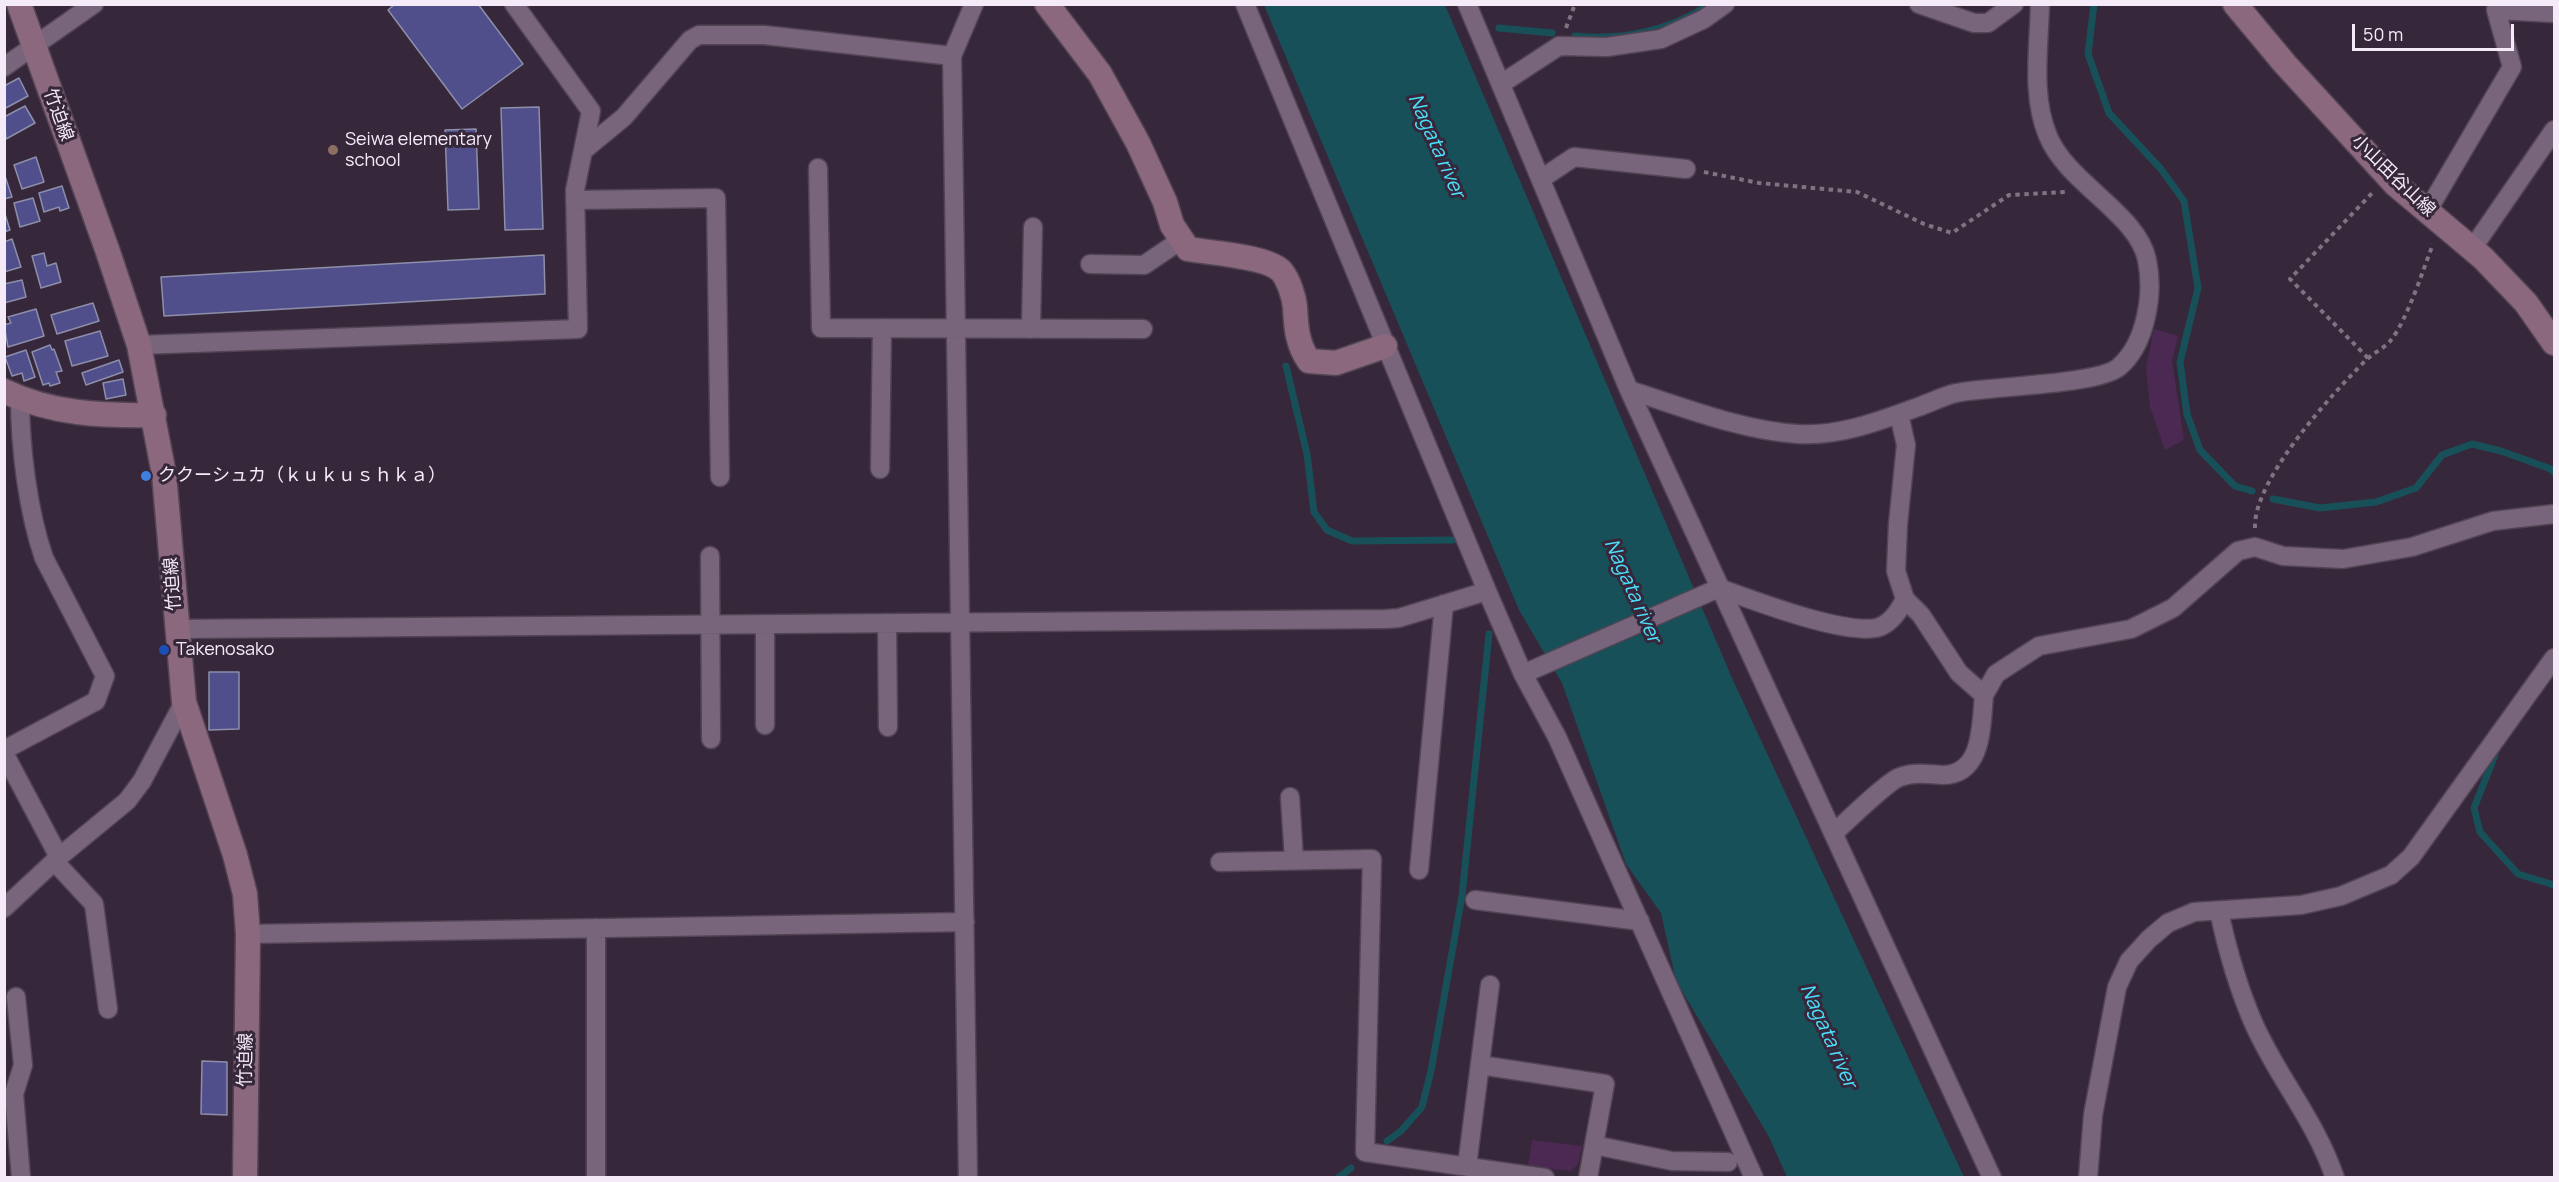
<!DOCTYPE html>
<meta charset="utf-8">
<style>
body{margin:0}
#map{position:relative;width:2559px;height:1182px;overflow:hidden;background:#37273a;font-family:Manrope,sans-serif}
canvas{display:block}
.frame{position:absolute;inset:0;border:6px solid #f5eaf7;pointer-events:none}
.scale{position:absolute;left:2352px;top:24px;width:162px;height:27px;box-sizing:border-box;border:3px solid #f5eaf7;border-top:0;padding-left:8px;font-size:18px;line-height:21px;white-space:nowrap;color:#f5eaf7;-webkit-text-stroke:4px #37273a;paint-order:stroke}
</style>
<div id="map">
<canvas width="2559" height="1182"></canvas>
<div class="frame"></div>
<div class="scale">50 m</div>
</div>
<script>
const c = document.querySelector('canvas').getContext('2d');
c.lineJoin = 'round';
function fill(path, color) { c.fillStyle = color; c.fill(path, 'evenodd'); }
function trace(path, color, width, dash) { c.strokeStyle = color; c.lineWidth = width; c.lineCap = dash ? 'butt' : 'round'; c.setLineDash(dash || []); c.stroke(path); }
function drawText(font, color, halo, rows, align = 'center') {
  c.font = font + ' Manrope,"Noto Sans JP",sans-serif'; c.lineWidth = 6; c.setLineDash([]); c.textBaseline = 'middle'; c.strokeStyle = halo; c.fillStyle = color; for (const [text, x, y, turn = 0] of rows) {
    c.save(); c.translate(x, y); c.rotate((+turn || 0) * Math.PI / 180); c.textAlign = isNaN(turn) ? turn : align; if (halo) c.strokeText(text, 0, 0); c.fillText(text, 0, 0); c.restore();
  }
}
fill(new Path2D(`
 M2154 329 2178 336 2172 360 2184 440 2165 450 2150 407 2146 368Z
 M1532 1140 1582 1146 1578 1164 1571 1171 1528 1166Z`), '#4b2952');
fill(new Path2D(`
 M1264 5H1445L1732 678 1964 1177H1787L1768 1135 1676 981 1661 913 1626 864 1562 683 1519 610Z`), '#18505a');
trace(new Path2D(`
 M2094 4 2088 54 2109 113 2161 169 2184 201 2198 288 2180 362 2187 414 2200 450 2235 486 2252 491
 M1499 28 1552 33
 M1575 36C1621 41 1671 31 1710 4
 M1286 366 1307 454 1314 512 1327 530 1352 541 1453 540
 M2273 499 2320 508 2376 502 2416 488 2442 455 2472 444 2501 451 2551 469 2554 472
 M2495 755 2474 808 2480 832 2518 874 2554 885
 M1387 1141 1401 1131 1422 1107 1431 1071 1462 896 1489 634
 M1338 1178 1351 1168`), '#18505a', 7);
const building = new Path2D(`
 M395 4H478L523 64 462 109 388 10Z
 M19 78 28 96 4 109V86Z
 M25 106 35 123 6 139 4 117Z
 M539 107 543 229 505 230 501 108Z
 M476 129 479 209 448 210 445 130Z
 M36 157 44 182 22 189 14 165Z
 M4 173 12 197 4 199Z
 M62 186 69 208 60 211 59 207 44 212 39 193Z
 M33 198 40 221 20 227 14 203Z
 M4 211 10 230 4 232Z
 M12 239 21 267 4 272V242Z
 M44 253 47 266 56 263 61 282 41 288 32 256Z
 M544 255 545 294 164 316 161 277Z
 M22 280 26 297 4 303V284Z
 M93 303 99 321 57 334 51 315Z
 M36 309 44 336 8 347 4 325 11 323 8 317Z
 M100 331 108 356 72 366 65 341Z
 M50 345 52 350 54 349 62 371 56 372 60 383 50 386 49 383 43 385 32 352Z
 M26 350 35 377 24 381 22 373 12 376 5 357Z
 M119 360 123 372 86 385 82 373Z
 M123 379 126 395 106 399 103 383Z
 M209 672H239V729L209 730Z
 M202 1061 227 1062V1115L201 1114Z`);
fill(building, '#504f8c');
trace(building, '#8d8faa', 1.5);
const street = new Path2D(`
 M1245 4 1487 591 1523 674 1557 737 1754 1178
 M1467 4 1629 390 1992 1178
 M1919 4 1974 23H1988L2014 4
 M2496 10 2554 13
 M4 67 94 4
 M1501 84 1559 46 1607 47 1661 39 1704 19 1725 4
 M584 150 624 117 690 40 699 35H764L952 56
 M818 168 821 328 1143 329
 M1541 179 1574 157 1686 169
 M575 200 716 198 720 477
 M2428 210 2512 67 2496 10 2506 4
 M2472 249 2554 130
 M1090 264 1144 265 1181 240
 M1031 329 1033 227
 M139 345 578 329 575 190 591 111 514 4
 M1629 390C1683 407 1740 430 1797 434 1838 437 1880 421 1918 407 1930 403 1943 396 1956 393 1990 386 2098 385 2119 367 2146 344 2154 294 2147 260 2138 214 2067 183 2048 136 2031 96 2039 48 2040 4
 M880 469 882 328
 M710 556 711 739
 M887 623 888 727
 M177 629 1386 619 1399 618 1487 591
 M1523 674 1719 588C1755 601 1841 634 1876 628 1890 625 1899 611 1905 599
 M1984 695 1996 674 2039 646 2131 629 2173 608 2238 551 2255 547 2283 556 2343 559 2412 547 2493 521 2554 514
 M765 725V624
 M4 750 96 701 105 676 44 558C28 512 20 447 20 398
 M4 753 59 857
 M1290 797 1294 860
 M1834 833C1846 822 1888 781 1900 777 1914 772 1928 774 1942 775 1983 775 1981 726 1984 695L1959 673 1921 615 1905 599 1896 571 1898 524 1906 445 1899 414
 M54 861 94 904 108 1009
 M1220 862 1372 859 1365 1152 1545 1178
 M1419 870 1444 604
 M1475 900 1640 921
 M4 908 59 857 127 801 142 781 184 702
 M2219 911C2227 949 2238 987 2253 1022 2277 1077 2315 1119 2335 1178
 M596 928V1178
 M248 934 965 922
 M16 997 23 1065 14 1094 21 1178
 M1480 1065 1605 1084 1588 1178
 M1594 1145 1672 1161 1728 1162
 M1467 1166 1490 985
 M968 1178 952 56 974 4
 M2088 1178 2093 1115 2117 987 2129 961 2149 939 2168 923 2194 912 2301 905 2341 896 2391 875 2411 857 2554 658`);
const secondary = new Path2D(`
 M19 4 108 252 139 345 164 474 184 702 235 855 245 894 248 934 245 1178
 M1047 4 1100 74 1138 143 1165 202 1172 225 1188 249C1209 253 1269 256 1282 272 1289 281 1294 297 1295 307 1296 327 1297 344 1309 361L1336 363 1385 346
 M2235 4 2285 64 2395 184 2483 258 2526 303 2554 343
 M4 391C52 414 102 416 154 415`);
trace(street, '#524454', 21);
trace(secondary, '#524454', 27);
trace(new Path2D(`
 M1566 28 1575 4
 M1704 172 1759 183 1857 192 1924 224 1952 233 2009 195 2067 192
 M2368 358 2290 279 2373 192
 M2255 528C2253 480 2332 394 2366 360 2373 353 2385 348 2391 340 2407 320 2423 270 2433 244`), '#807283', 4, [4.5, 4.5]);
trace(street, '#78657c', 18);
trace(secondary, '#8b687d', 24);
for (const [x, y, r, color] of [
 [333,150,6,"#8d6e63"],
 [146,476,6,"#3f7fe0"],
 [164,650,6,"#1a4fb4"]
]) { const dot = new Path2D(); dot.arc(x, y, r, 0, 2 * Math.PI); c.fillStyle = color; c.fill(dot); trace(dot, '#37273a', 2); }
drawText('18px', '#f5eaf7', '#37273a', [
 ["竹迫線",58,115,70],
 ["小山田谷山線",2393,176,44],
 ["竹迫線",173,584,-94],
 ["竹迫線",246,1060,-89]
]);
drawText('18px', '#f5eaf7', '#37273a', [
 ["Seiwa elementary",345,140],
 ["school",345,161],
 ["ククーシュカ（ｋｕｋｕｓｈｋａ）",158,476],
 ["Takenosako",176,650]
], 'left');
drawText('italic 20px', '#4ae0fc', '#37273a', [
 ["Nagata river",1436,146,66],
 ["Nagata river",1632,591,66],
 ["Nagata river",1828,1036,66]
]);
</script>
